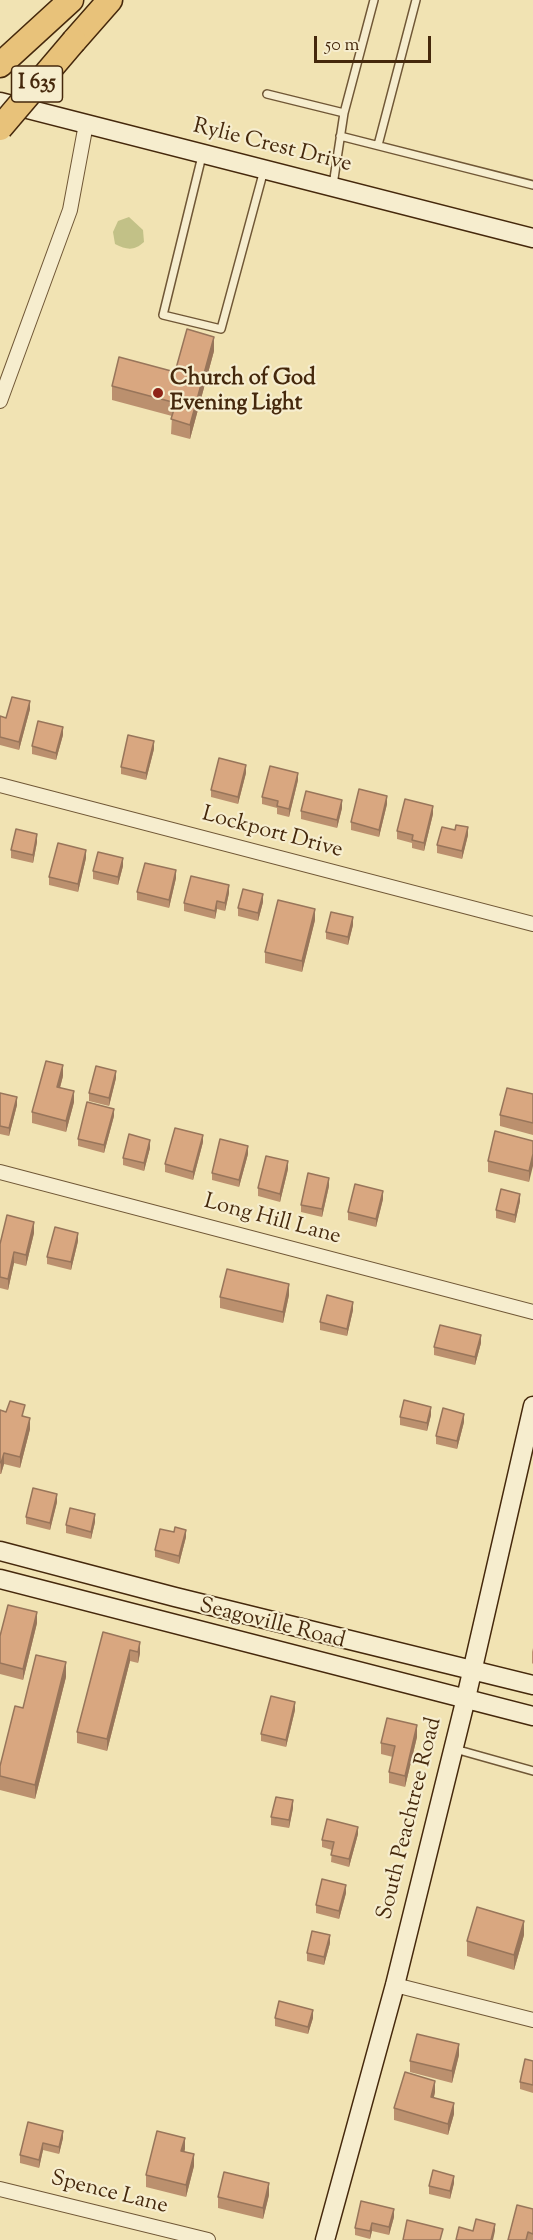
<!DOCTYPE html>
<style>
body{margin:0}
#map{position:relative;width:533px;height:2240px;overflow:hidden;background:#f1e3b3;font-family:"Sorts Mill Goudy",serif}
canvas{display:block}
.scale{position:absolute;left:314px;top:36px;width:117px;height:27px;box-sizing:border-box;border:3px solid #45280c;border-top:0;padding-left:8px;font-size:18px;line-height:21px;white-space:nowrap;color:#45280c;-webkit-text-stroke:4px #f6edce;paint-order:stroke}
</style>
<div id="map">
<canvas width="533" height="2240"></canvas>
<div class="scale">50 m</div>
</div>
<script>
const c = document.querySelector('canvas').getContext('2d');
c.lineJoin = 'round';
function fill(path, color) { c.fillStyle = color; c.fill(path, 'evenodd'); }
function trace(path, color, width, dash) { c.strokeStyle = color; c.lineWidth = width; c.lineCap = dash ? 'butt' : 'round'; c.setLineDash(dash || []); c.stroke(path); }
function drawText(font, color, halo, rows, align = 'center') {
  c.font = font + ' "Sorts Mill Goudy",serif'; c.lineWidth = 4.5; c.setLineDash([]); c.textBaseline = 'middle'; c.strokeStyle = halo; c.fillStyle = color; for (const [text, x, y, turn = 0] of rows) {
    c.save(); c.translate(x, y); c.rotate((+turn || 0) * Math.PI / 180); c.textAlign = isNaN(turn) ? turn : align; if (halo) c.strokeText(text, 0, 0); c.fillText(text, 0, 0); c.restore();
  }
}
fill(new Path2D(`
 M129 217 143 230 144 242C134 251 127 250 115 244L113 232 118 221Z`), '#c2c187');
const lane = new Path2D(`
 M267 94 344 113
 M340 136 533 185
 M378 145 416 0
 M202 156 163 315 221 329 264 170
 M333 185 344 113 374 0
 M455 1749 533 1771`);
const street = new Path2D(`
 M0 401 70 210 86 124
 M0 785 533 924
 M0 1172 533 1312
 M395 1985 533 2020
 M0 2189 208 2240`);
const secondary = new Path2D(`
 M0 102 533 238
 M0 1551 175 1597 533 1685
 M0 1579 533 1716
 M325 2240 395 1985 466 1698 533 1406`);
const highway = new Path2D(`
 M74 41 110 0
 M0 65 71 0`);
trace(lane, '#705736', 10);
trace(street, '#705736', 16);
trace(secondary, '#45280c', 21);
trace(highway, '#45280c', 27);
trace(lane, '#f6edce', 7);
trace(street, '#f6edce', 14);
trace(secondary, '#f6edce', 18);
trace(highway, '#e8c27a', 24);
const highwayBridge = new Path2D(`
 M0 128 74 41`);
trace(highwayBridge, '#45280c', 27, []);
trace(highwayBridge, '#e8c27a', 24);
fill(new Path2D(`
 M214 351 190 439 171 434 172 416 112 400V386L175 372Z
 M30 709 19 750 0 745V716L6 718Z
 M63 735 56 760 32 754V746Z
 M154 749 146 780 121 774V767Z
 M246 773 238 804 211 797V790Z
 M298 780 289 817 277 814V808L262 804V797Z
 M387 804 379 837 351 830V822Z
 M342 808 337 828 301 819V811Z
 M433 814 424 851 412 848V843L397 839V831Z
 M468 835 462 859 437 853V845Z
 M37 842 33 863 11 858V850Z
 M86 858 78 892 49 885V877Z
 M123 866 118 885 93 879V871Z
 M176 878 169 908 137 900V892Z
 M229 893 225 911 217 909 215 919 184 911V903Z
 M263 902 258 921 238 916V908Z
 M315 920 302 972 265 963V952Z
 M353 925 348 945 326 939V932Z
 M63 1076 60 1088 74 1102 66 1132 32 1123V1112Z
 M116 1078 109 1106 89 1101V1093Z
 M0 1093 17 1105 9 1136 0 1134Z
 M533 1094V1135L500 1126V1115Z
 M114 1116 104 1153 78 1146V1139Z
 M533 1141 529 1182 488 1172V1161Z
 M203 1142 193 1180 165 1172V1164Z
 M150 1148 144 1171 123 1165V1158Z
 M248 1154 239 1187 212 1180V1173Z
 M288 1169 280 1202 258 1196V1188Z
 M329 1186 322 1217 301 1212V1205Z
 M383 1199 376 1227 348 1220V1212Z
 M520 1201 515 1223 496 1218V1210Z
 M34 1233 26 1266 14 1263 8 1290 0 1288V1244Z
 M78 1241 71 1270 47 1264V1257Z
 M289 1295 283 1323 220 1308V1297Z
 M353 1310 347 1336 320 1330V1322Z
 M481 1343 475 1365 434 1355V1347Z
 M0 1410 25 1416 30 1429 20 1468 4 1464 1 1474H0Z
 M431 1415 427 1431 400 1425V1417Z
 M464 1422 457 1449 436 1444V1436Z
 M57 1502 50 1530 26 1524V1517Z
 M95 1522 91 1539 66 1533V1525Z
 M186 1537 179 1564 155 1557V1550Z
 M37 1623 23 1680 0 1674V1636Z
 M103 1632 140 1653 138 1663 130 1661 107 1751 77 1743V1732Z
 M533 1648V1664L532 1663V1652Z
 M66 1677 35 1799 0 1790V1766L23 1708Z
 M295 1710 286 1747 261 1741V1734Z
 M417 1737 405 1787 389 1783V1772L393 1757 381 1754V1743Z
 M293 1808 289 1828 271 1825V1817Z
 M358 1834 349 1867 331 1862 332 1850 322 1847V1840Z
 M346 1893 339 1919 316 1913V1905Z
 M524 1935 514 1970 467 1956V1941Z
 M330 1943 324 1965 307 1961V1953Z
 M275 2018H313L308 2034 275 2026Z
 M459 2055 452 2083 410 2072V2061Z
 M533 2061V2093L520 2089V2082Z
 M435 2092 434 2097 454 2114 448 2135 394 2120V2108Z
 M28 2122 63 2138 59 2154 43 2150 39 2168 20 2163V2155Z
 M185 2149 184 2152 194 2166 186 2197 146 2187V2175Z
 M454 2183 450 2199 429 2194V2186Z
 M269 2195 263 2219 218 2208V2197Z
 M533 2209V2240H508Z
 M394 2217 389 2235 372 2231 370 2239 355 2235V2228Z`), '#bb906e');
fill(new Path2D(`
 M214 337V351L190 439V425Z
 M30 701V709L19 750V742Z
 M63 727V735L56 760V753Z
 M154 741V749L146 780V773Z
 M246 765V773L238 804V797Z
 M298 773V780L289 817V809Z
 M387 796V804L379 837V830Z
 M342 800V808L337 828V820Z
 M433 806V814L424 851V843Z
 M468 827V835L462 859V851Z
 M37 834V842L33 863V855Z
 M86 850V858L78 892V884Z
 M123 858V866L118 885V877Z
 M176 870V878L169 908V900Z
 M229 885V893L225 911V903Z
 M263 894V902L258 921V913Z
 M217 901V909L215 919V911Z
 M315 909V920L302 972V961Z
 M353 917V925L348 945V937Z
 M63 1065V1076L57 1098V1087Z
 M116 1071V1078L109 1106V1098Z
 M74 1091V1102L66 1132V1121Z
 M17 1097V1105L9 1136V1128Z
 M114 1109V1116L104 1153V1145Z
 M203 1135V1142L193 1180V1172Z
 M150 1140V1148L144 1171V1163Z
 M248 1146V1154L239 1187V1180Z
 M533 1154V1166L529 1182V1171Z
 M288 1161V1169L280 1202V1194Z
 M329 1178V1186L322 1217V1209Z
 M383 1191V1199L376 1227V1219Z
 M520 1194V1201L515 1223V1215Z
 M34 1222V1233L26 1266V1255Z
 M78 1233V1241L71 1270V1262Z
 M14 1252V1263L8 1290V1279Z
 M289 1284V1295L283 1323V1312Z
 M353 1302V1310L347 1336V1329Z
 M481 1335V1343L475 1365V1357Z
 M431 1407V1415L427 1431V1423Z
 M464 1414V1422L457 1449V1441Z
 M30 1418V1429L20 1468V1457Z
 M4 1453V1464L1 1474V1463Z
 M57 1494V1502L50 1530V1523Z
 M95 1514V1522L91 1539V1532Z
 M186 1530V1537L179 1564V1556Z
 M37 1612V1623L23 1680V1669Z
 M140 1642V1653L138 1663V1652Z
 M130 1650V1661L107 1751V1739Z
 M66 1662V1677L35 1799V1785Z
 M295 1702V1710L286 1747V1740Z
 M417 1725V1737L405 1787V1776Z
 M293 1800V1808L289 1828V1820Z
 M358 1827V1834L349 1867V1859Z
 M346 1885V1893L339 1919V1911Z
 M524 1921V1935L514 1970V1955Z
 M330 1935V1943L324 1965V1957Z
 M313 2010V2018L308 2034V2027Z
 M459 2044V2055L452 2083V2071Z
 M435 2081V2092L431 2108V2097Z
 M454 2103V2114L448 2135V2124Z
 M63 2131V2138L59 2154V2147Z
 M185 2138V2149L181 2163V2151Z
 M43 2143V2150L39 2168V2160Z
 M194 2154V2166L186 2197V2185Z
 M454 2176V2183L450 2199V2191Z
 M269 2183V2195L263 2219V2208Z
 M394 2209V2217L389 2235V2227Z
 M372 2223V2231L370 2239V2231Z
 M495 2224V2231L493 2240H491Z`), '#98755a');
const building = new Path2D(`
 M187 329 214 337 190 425 171 419 176 403 112 386 119 357 175 372Z
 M12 697 30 701 19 742 0 737V716L6 718Z
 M38 721 63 727 56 753 32 746Z
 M128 735 154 741 146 773 121 767Z
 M219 758 246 765 238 797 211 790Z
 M270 766 298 773 289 809 277 806 278 801 262 797Z
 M359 789 387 796 379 830 351 822Z
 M306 791 342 800 337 820 301 811Z
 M405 799 433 806 424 843 412 840 413 835 397 831Z
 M456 825 468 827 462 851 437 845 442 827 455 830Z
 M16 829 37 834 33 855 11 850Z
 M58 843 86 850 78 884 49 877Z
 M98 852 123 858 118 877 93 871Z
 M145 863 176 870 169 900 137 892Z
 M191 876 229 885 225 903 217 901 215 911 184 903Z
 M243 889 263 894 258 913 238 908Z
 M278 900 315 909 302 961 265 952Z
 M331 912 353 917 348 937 326 932Z
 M46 1061 63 1065 57 1087 74 1091 66 1121 32 1112Z
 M96 1066 116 1071 109 1098 89 1093Z
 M507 1088 533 1094V1123L500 1115Z
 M0 1093 17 1097 9 1128 0 1126Z
 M87 1102 114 1109 104 1145 78 1139Z
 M175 1128 203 1135 193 1172 165 1164Z
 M495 1131 533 1141V1154L529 1171 488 1161Z
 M129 1134 150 1140 144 1163 123 1158Z
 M220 1139 248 1146 239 1180 212 1173Z
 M266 1156 288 1161 280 1194 258 1188Z
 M308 1173 329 1178 322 1209 301 1205Z
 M355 1184 383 1191 376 1219 348 1212Z
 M501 1189 520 1194 515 1215 496 1210Z
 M7 1215 34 1222 26 1255 14 1252 8 1279 0 1277V1244Z
 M55 1227 78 1233 71 1262 47 1257Z
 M227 1269 289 1284 283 1312 220 1297Z
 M327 1295 353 1302 347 1329 320 1322Z
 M440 1325 481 1335 475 1357 434 1347Z
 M404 1400 431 1407 427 1423 400 1417Z
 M10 1401 25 1405 22 1416 30 1418 20 1457 4 1453 1 1463 0 1462V1410L6 1412Z
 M443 1408 464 1414 457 1441 436 1436Z
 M33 1488 57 1494 50 1523 26 1517Z
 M70 1508 95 1514 91 1532 66 1525Z
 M175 1527 186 1530 179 1556 155 1550 160 1529 174 1532Z
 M8 1605 37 1612 23 1669 0 1663V1636Z
 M103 1632 140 1642 138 1652 130 1650 107 1739 77 1732Z
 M36 1655 66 1662 35 1785 0 1776V1766L15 1706 23 1708Z
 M271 1696 295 1702 286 1740 261 1734Z
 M387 1718 417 1725 405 1776 389 1772 395 1746 381 1743Z
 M276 1797 293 1800 289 1820 271 1817Z
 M327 1819 358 1827 349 1859 331 1855 334 1842 322 1840Z
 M322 1879 346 1885 339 1911 316 1905Z
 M477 1907 524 1921 514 1955 467 1941Z
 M312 1931 330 1935 324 1957 307 1953Z
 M279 2001 313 2010 308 2027 275 2018Z
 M417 2034 459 2044 452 2071 410 2061Z
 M525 2059 533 2061V2085L520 2082Z
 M405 2072 435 2081 431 2097 454 2103 448 2124 394 2108Z
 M28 2122 63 2131 59 2147 43 2143 39 2160 20 2155Z
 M157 2131 185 2138 181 2151 194 2154 186 2185 146 2175Z
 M433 2170 454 2176 450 2191 429 2186Z
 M224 2172 269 2183 263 2208 218 2197Z
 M361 2201 394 2209 389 2227 372 2223 370 2231 355 2228Z
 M517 2205 533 2209V2234L528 2232 526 2240H508Z
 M476 2219 495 2224 491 2240H456L459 2227 473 2231Z
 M407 2220 443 2229 440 2240H403Z`);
fill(building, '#d9a780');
trace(building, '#98755a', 1.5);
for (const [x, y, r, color] of [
 [158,393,6,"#8f2418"]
]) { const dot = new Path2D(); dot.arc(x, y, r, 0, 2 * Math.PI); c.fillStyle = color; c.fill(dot); trace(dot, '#f6edce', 2); }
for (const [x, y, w] of [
 [37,84,51]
]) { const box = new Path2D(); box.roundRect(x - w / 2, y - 18, w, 36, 4.5); c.fillStyle = '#f6edce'; c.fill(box); trace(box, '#45280c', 1.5); }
drawText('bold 21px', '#45280c', null, [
 ["I 635",37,84]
]);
drawText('22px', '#45280c', '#f6edce', [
 ["Rylie Crest Drive",272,147,14],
 ["Lockport Drive",272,834,15],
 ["Long Hill Lane",272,1221,15],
 ["Seagoville Road",272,1625,14],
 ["South Peachtree Road",411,1819,-76],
 ["Spence Lane",109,2194,14]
]);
drawText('bold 22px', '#45280c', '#f6edce', [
 ["Church of God",170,380],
 ["Evening Light",170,405]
], 'left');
</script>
